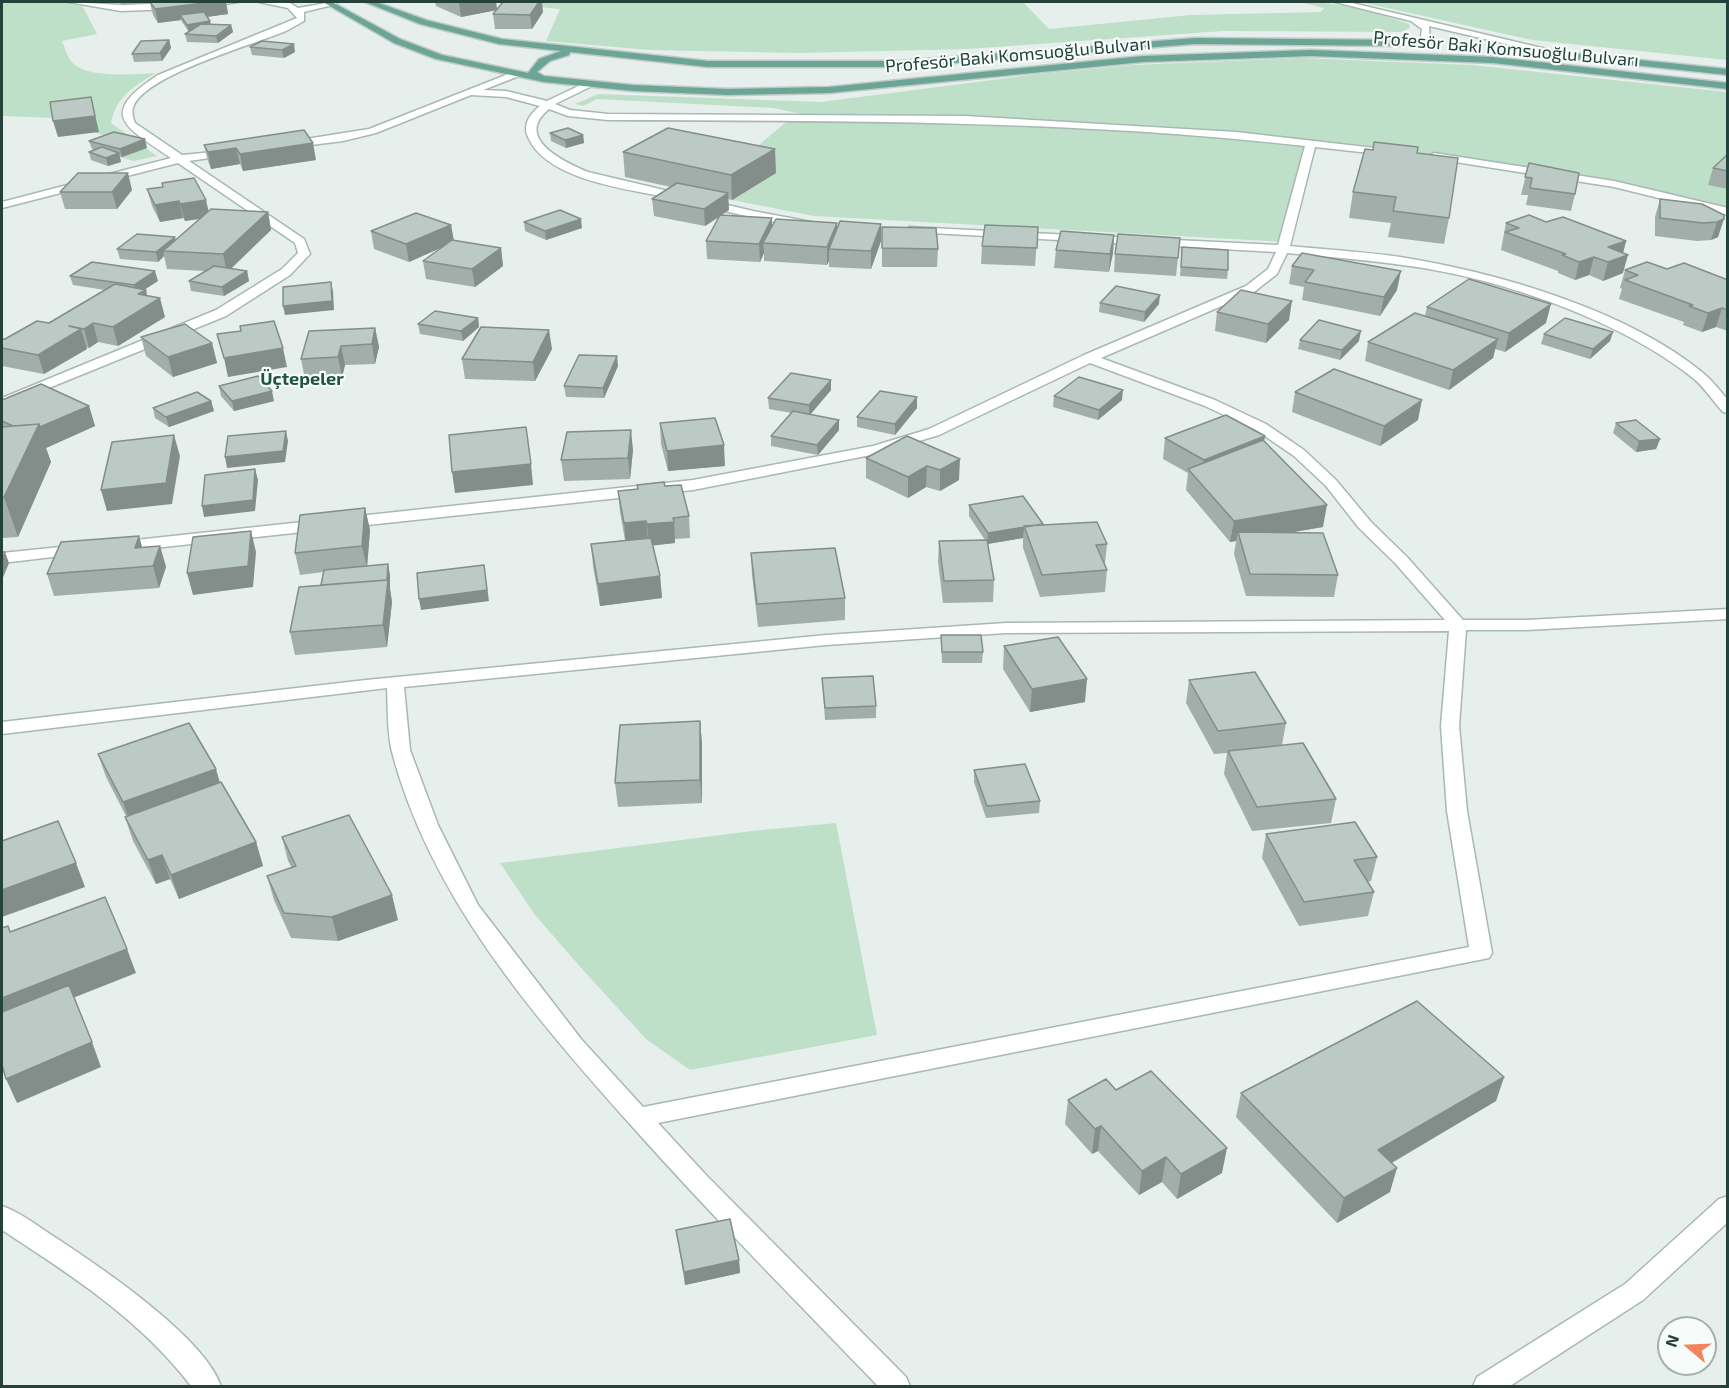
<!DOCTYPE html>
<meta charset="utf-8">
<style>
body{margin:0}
#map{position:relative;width:1729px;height:1388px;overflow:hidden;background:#e6efeb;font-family:"Exo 2",sans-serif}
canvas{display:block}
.frame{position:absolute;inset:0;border:3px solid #24423a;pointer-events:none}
.north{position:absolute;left:1657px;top:1316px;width:60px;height:60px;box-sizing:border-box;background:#f7fbf9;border:2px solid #a3b1ad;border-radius:50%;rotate:289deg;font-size:16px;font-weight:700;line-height:24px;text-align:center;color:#24423a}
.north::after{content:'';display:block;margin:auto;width:21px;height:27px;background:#f4845f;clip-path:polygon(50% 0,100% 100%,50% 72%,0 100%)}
</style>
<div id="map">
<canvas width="1729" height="1388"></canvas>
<div class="frame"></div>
<div class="north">N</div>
</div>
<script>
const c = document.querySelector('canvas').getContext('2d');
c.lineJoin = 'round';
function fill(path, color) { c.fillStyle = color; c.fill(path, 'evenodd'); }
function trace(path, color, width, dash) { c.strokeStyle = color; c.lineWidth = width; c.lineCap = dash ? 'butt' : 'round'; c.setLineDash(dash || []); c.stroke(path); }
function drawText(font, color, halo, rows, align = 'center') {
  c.font = font + ' "Exo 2",sans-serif'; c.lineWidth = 4.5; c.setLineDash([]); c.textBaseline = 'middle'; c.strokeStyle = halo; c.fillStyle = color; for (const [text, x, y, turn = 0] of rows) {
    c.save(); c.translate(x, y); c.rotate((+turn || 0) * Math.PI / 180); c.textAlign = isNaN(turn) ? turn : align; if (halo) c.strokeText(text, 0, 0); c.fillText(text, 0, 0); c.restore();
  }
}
fill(new Path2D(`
 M2 2H62L83 7 97 34 62 41C65 48 67 57 72 62 86 79 136 74 156 73 134 86 116 97 111 123L157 156 134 161 92 149 116 140 55 118 2 116Z
 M488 2H1023L1049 29 1191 15 1321 12 1324 8 1300 2C1336 1 1375 12 1409 24L1410 28 1401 32 1224 31 967 49 799 53 649 50 546 41 560 9Z
 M1360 2H1727V60L1532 40Z
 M1301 58 1472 65 1727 92V212L1559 174 1311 144 1286 242 814 216 732 200 735 165 791 118 816 117 773 108 597 99 583 106 575 104 598 94 821 102 1039 74 1134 65Z
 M836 823 877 1035 690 1070 646 1039 583 970 535 915 500 863 752 831Z`), '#bfe0c8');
const minor = new Path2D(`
 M68 2 121 5 175 3 179 6 175 9 121 11Z
 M200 2H238L203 7Z
 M259 2 290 3 298 8 333 2 337 4 304 12V21L286 31C252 45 149 74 134 105 131 111 133 118 135 123L182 155 234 150V154L230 155 189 161 304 239 310 254 290 275 226 316 2 407V398L216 310 282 269 298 253 295 243 178 163 2 208V202L171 158C126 127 96 115 158 75L297 18 288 8Z
 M1335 2H1348L1567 54 1562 57 1429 26 1430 44 1425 47 1420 44 1422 29 1411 21Z
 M516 71 521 74 519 76 483 90 506 91 547 101 589 81 594 84 592 86 555 104 570 110 608 114 965 116 1236 132 1392 150V154L1388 155 1315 147 1290 246C1330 250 1372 252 1412 259 1505 275 1630 312 1703 373 1712 380 1720 391 1728 400V413L1723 412C1713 401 1704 387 1693 378 1620 320 1502 279 1410 266 1370 260 1328 257 1287 253L1277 274 1254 292 1101 358 1215 400 1266 424 1304 450 1336 480 1371 522 1407 557 1463 620H1527L1728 609V619L1527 630H1466L1459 726 1467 811 1492 953 1489 958 658 1123 707 1176 906 1377 910 1386H878C794 1299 709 1213 629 1123 532 1014 430 896 392 752 387 732 388 709 387 688L2 734V722L366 680 826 635 1006 623 1445 620 1395 563 1359 528 1326 486 1294 456 1256 430 1205 406 1090 363 939 435 876 454 693 490 117 552 109 547 117 542 693 480 873 446 929 429 1084 355 1246 286 1268 269 1276 252 913 232 909 231V227L1278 245 1305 146C1074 120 841 121 608 120L568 116 549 109C513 138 564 162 588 172L753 211 811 222 813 224 807 227C763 221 720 210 676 199 635 190 547 182 528 137 522 124 531 113 540 106L506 97 471 95 376 133 343 141 287 148 282 145 287 142 369 129ZM1449 631 1441 726 1447 811 1469 947 643 1107 581 1039 478 905 438 825 410 750 404 687 826 645 1006 633Z
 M1434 153 1614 181 1728 208V215L1614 187 1430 158 1429 156Z
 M80 545 86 547 88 550 86 553 2 563V553Z
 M1728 1196V1222L1643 1300 1510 1386H1473L1477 1377 1625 1284 1719 1199Z
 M2 1206C19 1212 35 1224 50 1234 96 1264 203 1335 221 1386H191C141 1320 71 1275 2 1230Z`);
const primary = new Path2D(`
 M323 2H332L400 39 442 55 528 73 539 59 561 51 499 44 420 24 365 2H376L426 20 502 39 708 61H901L1195 38 1405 40 1410 43 1405 46 1195 44 901 67H708L570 52 569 55 550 61 537 72 544 76 633 85 728 89 829 87 1143 56 1311 50 1493 57 1728 83V89L1493 63 1311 56 1143 62 829 93 728 95 633 91 544 82 436 59 394 43Z
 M1532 49 1728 69V75L1529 54 1527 52Z`);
trace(minor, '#a8b8b2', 3);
trace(primary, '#c2cac8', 3);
fill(minor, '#fff');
fill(primary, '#6aa596');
fill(new Path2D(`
 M120 2H226L228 14 207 17 211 24 231 25 233 32 218 43 187 42 185 34 189 32 182 22 181 20 158 23 153 15 150 3 121 5Z
 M435 2H496L497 10 461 17 436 6Z
 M543 12 532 29H495L493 14Z
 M169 40 171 48 162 61 134 62 132 54Z
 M250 47 295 52 284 58 252 55Z
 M550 133 583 135 584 143 566 148 551 141Z
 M89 141 147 148 122 157H120L121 162 108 166 91 160 89 152 94 150 92 149Z
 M204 145 316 160 243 171 240 164 211 169 208 161Z
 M623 152 776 173 732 200 728 199 729 210 721 215 772 218V226L837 223V227L881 224V241L871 269 829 267V261L827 265 764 261V253L760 262 707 259 706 241 719 217 705 226 654 216 652 199 671 187 625 177Z
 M1417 153 1449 218 1444 244 1388 237 1391 223 1349 218 1353 192Z
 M1728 154V189L1708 185 1713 168Z
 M1529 163 1575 194 1571 211 1526 205 1528 195H1521Z
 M162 183 209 211 268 212 271 230 231 269 247 271 249 281 224 296 191 291 189 281 205 271 167 269 164 256 158 262 120 259 117 249 176 240 200 219 185 221 183 218 160 222 152 206 147 189 162 187Z
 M132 190 117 209H65L60 192Z
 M1660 199 1724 215 1718 237 1711 240 1697 241 1655 236V217Z
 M524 222 582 228 546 240 525 231Z
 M1546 222 1626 241 1623 253V273L1603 281 1589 275 1575 280 1558 273V271L1501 250 1506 223Z
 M451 225 454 241 501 248 503 266 475 287 426 279 423 261 442 247 409 262 374 249 371 231Z
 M882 227 938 249 937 267H882Z
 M1038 227 1035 266 981 264 982 246Z
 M1114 235 1113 253 1109 272 1054 268 1056 250Z
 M1182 247 1228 270 1227 279 1180 276Z
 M1302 253 1397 290 1380 316 1302 300 1304 287 1289 284 1292 266Z
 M1115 254 1178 258 1176 276 1114 272Z
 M1625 270 1728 280V331L1716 327 1702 332 1683 325 1684 322 1619 299 1622 289 1620 288Z
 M70 276 158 281 144 290H146L147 296 165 317 118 346 98 342 89 348 86 347 87 349 44 374 2 366V339H5L49 323 105 290 73 285Z
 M1100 303 1159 304 1144 322 1099 312Z
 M1427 307 1546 323 1505 352 1495 349 1493 358 1449 390 1365 361 1368 342 1425 316Z
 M1217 312 1289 320 1266 343 1215 331Z
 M478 318 479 327 463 341 420 334 418 324Z
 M375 328 379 347 375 364 345 365 342 377 305 379 301 359Z
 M1613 332 1610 341 1590 359 1541 344 1544 334Z
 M141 337 212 343 217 363 173 377 146 356Z
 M1300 340 1359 341 1340 360 1298 349Z
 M552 349 535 381 465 379 462 359Z
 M618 366 604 398 566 397 564 386Z
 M831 380V390L810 415 839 420V430L818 455 771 446V436L792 413 769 409 768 398Z
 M219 386 274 401 234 411 221 396Z
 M1295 392 1418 420 1380 446 1292 412Z
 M1054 396 1122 400 1098 420 1053 407Z
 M2 400 89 406 95 426 46 448 51 462 18 537 2 538Z
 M211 401 214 411 169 427 155 418 153 408Z
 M917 408 895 435 857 427V417Z
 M660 423 725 466 668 471 661 444Z
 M1616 423 1660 439 1656 449 1636 452 1613 433Z
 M907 436 959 480 940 491 926 487 908 498 866 478V458Z
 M1165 438 1264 441 1323 527 1288 533 1338 575 1334 597 1246 596 1234 554 1236 541 1230 542 1186 490 1188 473 1163 459Z
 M633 450 630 479 564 481 561 460Z
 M637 485 665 486 689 516 690 538 675 539V543L653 545 660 576 662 598 600 606 593 566 591 544 625 540 620 512 618 491 638 489Z
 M969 505 1043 524V525L1107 544 1105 564 1107 570 1105 592 1040 597 1023 548V538L988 544 994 580 993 602 943 603 938 562 939 541 985 540 969 516Z
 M365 508 370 530 367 566 390 575V589L392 602 387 647 295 655 290 632 321 585 323 572 300 575 295 553Z
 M139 536 142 547 160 546 166 567 159 588 54 596 47 574Z
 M751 553 845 598V620L758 627 752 575Z
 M941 635 983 652 982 663H942Z
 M1004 646 1085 702 1030 712 1003 669Z
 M822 678 876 706V718L825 720Z
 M1189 680 1286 723 1282 745 1336 799 1331 823 1252 831 1224 774 1227 753 1214 754 1186 703Z
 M700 721 702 744V803L618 807 615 783Z
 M98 754 220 783 256 842 263 866 179 899 170 879 156 884 133 841 125 817 126 816 106 777Z
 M974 770 1040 801 1039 813 986 818 974 782Z
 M1266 834 1377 857 1371 881 1367 882 1374 892 1368 916 1299 926 1262 858Z
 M282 837 398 920 338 941 291 938 274 900 267 876 292 868 288 861Z
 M1504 1077 1496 1101 1392 1163 1390 1192 1337 1223 1236 1117 1241 1093Z
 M1116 1090 1222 1173 1177 1199 1162 1182 1139 1195 1098 1151 1092 1154 1065 1124 1068 1100Z
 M676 1230 739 1260 740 1273 685 1285Z`), '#a1aea9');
fill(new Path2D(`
 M212 2H226L228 14 184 20 180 15 181 20 158 23 155 9Z
 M467 2H496L497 10 461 17 459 3Z
 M539 2H542L543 12 532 29 530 15Z
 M210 21 212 29 189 32 187 25Z
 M231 25 233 32 218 43 216 36Z
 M169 40 171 48 162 61 160 53Z
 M294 44 295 52 284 58 282 50Z
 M91 97 99 132 58 137 53 121Z
 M583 135 584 143 566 148 565 140Z
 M145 139 147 148 122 157 120 149Z
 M313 143 316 160 243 171 240 154Z
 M236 148 240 164 211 169 208 152Z
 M775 149 776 173 732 200 731 175Z
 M119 153 121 162 108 166 106 158Z
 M128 173 132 190 117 209 112 192Z
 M728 193 729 210 705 226 704 209Z
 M206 200 210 217 185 221 180 204Z
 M179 201 183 218 160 222 155 205Z
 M268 212 271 230 227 272 223 254Z
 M772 218V236L763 243 764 253 760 262 759 244Z
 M581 219 582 228 546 240 545 231Z
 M1724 219 1718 237 1711 240 1717 222Z
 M837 223 838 240 829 249V261L827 265V247Z
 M881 224V241L871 269V251Z
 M451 225 454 242 409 262 406 244Z
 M1114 235 1113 253 1109 272 1110 254Z
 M175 237 177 246 163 251 164 256 158 262 156 252Z
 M1626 241 1622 257 1628 255 1623 273 1603 281 1608 262V247Z
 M501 248 503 266 475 287 472 269Z
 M1594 257 1589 275 1575 280 1579 262Z
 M155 271 158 281 137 294 134 285Z
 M247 271 249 281 224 296 222 287Z
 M1401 271 1397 290 1380 316 1384 297Z
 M331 282 333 291 334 310 285 315 283 306Z
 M146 290 149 304 160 298 165 317 118 346 113 327 138 294Z
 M1160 295 1159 304 1144 322 1145 312Z
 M1292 301 1289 320 1266 343 1268 324Z
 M1551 304 1546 323 1505 352 1509 333Z
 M1722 308 1716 327 1702 332 1708 313Z
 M478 318 479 327 463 341 461 331Z
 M93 323 98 342 89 348 84 329Z
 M375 328 379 347 375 364 372 344Z
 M81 329 87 349 44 374 38 355Z
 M549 330 552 349 535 381 533 362Z
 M1361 331 1359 341 1340 360 1342 350Z
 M1613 332 1610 341 1590 359 1593 349Z
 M1498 339 1493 358 1449 390 1453 370Z
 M212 343 217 363 173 377 168 357Z
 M341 346 345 365 342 377 338 357Z
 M283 348 287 367 228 377 224 358Z
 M617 356 618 366 604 398 603 388Z
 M831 380V390L809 416V405Z
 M1123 390 1122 400 1098 420 1099 410Z
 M272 391 274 401 234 411 232 401Z
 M917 397V408L895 435V424Z
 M1422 400 1418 420 1380 446 1384 426Z
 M211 401 214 411 169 427 166 417Z
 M89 406 95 426 46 448 51 462 18 537 4 497 39 424Z
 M839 420V430L818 455 817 445Z
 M631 430 633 450 630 479 628 458Z
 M286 431 288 441 285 462 227 468 225 457Z
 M174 435 180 456 172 504 107 511 101 490Z
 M1265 436 1262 457 1201 481 1204 460Z
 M1660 439 1656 449 1636 452 1639 441Z
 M724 445 725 466 668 471 667 451Z
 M960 459 959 480 940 491V470Z
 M531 464 533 485 455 493 452 472Z
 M927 466 926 487 908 498V477Z
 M255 469 258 480 255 511 204 517 202 506Z
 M1327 505 1323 527 1240 541 1238 532 1236 541 1230 542 1234 521Z
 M365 508 370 530 367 568 362 546Z
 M646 521 648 542 626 545 624 523Z
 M674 522 675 543 649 546 647 524Z
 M1024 527 1023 538 987 544 988 533Z
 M251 531 256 552 253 587 193 595 187 573Z
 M139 536 145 558 135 548Z
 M160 546 166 567 159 588 153 566Z
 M5 552 9 563 2 580V560Z
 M388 564 390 575V589L392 602 387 647 383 625Z
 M484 565 489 601 421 610 419 599Z
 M660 576 662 598 600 606 598 584Z
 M1087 679 1085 702 1030 712 1032 689Z
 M700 721 702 744V803L700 780Z
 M216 769 223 793 131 826 123 802Z
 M256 842 263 866 179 899 171 875Z
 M162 855 170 879 156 884 148 860Z
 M76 863 85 887 2 917V890Z
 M392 895 398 920 338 941 332 917Z
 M127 949 136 973 2 1026V998Z
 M92 1042 101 1067 17 1103 6 1079Z
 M1504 1077 1496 1101 1372 1174 1378 1150Z
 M1101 1126 1098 1151 1092 1154 1095 1129Z
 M1227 1148 1222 1173 1177 1199 1181 1174Z
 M1166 1157 1162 1182 1139 1195 1142 1171Z
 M1397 1168 1390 1192 1337 1223 1344 1198Z
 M739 1260 740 1273 685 1285 684 1272Z`), '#838d89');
const building = new Path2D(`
 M150 2H212L155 9Z
 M503 2H539L530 15 493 14Z
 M204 12 210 21 187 25 180 15Z
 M201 24 231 25 216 36 185 34Z
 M169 40 160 53 132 54 141 41Z
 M262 41 294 44 282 50 250 47Z
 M91 97 95 116 53 121 50 102Z
 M568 128 583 135 565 140 550 133Z
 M668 128 775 149 731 175 623 152Z
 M304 130 313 143 240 154 236 148 208 152 204 145Z
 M114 132 145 139 120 149 89 141Z
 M1374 142 1418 147 1417 153 1458 158 1449 218 1393 211 1396 197 1353 192 1365 149 1373 150Z
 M102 147 119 153 106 158 89 152Z
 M1728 154V171L1713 168Z
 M1529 163 1579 173 1575 194 1530 188 1532 178 1525 177Z
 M78 173H128L112 192H60Z
 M194 178 206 200 180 204 179 201 155 205 147 189 163 187 162 183Z
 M677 183 728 193 704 209 652 199Z
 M1660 199 1702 204 1724 215V219L1717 222 1703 223 1660 218Z
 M211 209 268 212 223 254 163 251Z
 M560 210 581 219 545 231 524 222Z
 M416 213 451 225 406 244 371 231Z
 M720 215 772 218 759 244 706 241Z
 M1529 215 1546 222 1563 217 1626 241 1608 247 1628 255 1608 262 1594 257 1579 262 1562 255 1566 254 1505 232 1519 228 1506 223Z
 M776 219 837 223 827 247 763 243Z
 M840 221 881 224 871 251 829 249Z
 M985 225 1038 227 1037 248 982 246Z
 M882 227 936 228 938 249 882 248Z
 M1061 231 1114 235 1110 254 1056 250Z
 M137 234 175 237 156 252 117 249Z
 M1118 234 1180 238 1178 258 1115 254Z
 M452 240 501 248 472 269 423 261Z
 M1182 247 1228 250V270L1181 267Z
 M1302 253 1401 271 1384 297 1305 282 1314 270 1292 266Z
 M92 262 155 271 134 285 70 276Z
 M1647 262 1667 269 1684 263 1728 280V310L1722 308 1708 313 1689 306 1693 305 1625 280 1638 275 1625 270Z
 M214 266 247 271 222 287 189 281Z
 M1469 279 1551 304 1509 333 1427 307Z
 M331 282 332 301 283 306V287Z
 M115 284 146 290 138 294 160 298 113 327 93 323 84 329 69 326 81 329 38 355 2 348V339H5L37 321 49 323Z
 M1116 286 1160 295 1145 312 1100 303Z
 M1241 290 1292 301 1268 324 1217 312Z
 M435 311 478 318 461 331 418 324Z
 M1415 313 1498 339 1453 370 1368 342Z
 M1565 318 1613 332 1593 349 1544 334Z
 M1319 320 1361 331 1342 350 1300 340Z
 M274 321 283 348 224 358 217 334 241 331 240 326Z
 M185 324 212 343 168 357 141 337Z
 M481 327 549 330 533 362 462 359Z
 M375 328 372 344 341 346 338 357 301 359 309 331Z
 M579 355 617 356 603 388 564 386Z
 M1334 369 1422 400 1384 426 1295 392Z
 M791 373 831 380 809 405 768 398Z
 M258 376 272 391 232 401 219 386Z
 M1079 377 1123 390 1099 410 1054 396Z
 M41 384 89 406 40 427 39 424 13 426 2 421V400Z
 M880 391 917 397 895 424 857 417Z
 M197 392 211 401 166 417 153 408Z
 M793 411 839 420 817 445 771 436Z
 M1226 415 1265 436 1204 460 1165 438Z
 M715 418 724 445 667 451 660 423Z
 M1636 420 1660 439 1639 441 1616 423Z
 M39 424 4 497 2 498V427Z
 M526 427 531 464 452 472 449 435Z
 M631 430 628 458 561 460 567 432Z
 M286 431 283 451 225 457 228 436Z
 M174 435 166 483 101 490 112 442Z
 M907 436 960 459 940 470 927 466 908 477 866 458Z
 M1263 440 1327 505 1234 521 1188 469Z
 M255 469 253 500 202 506 205 475Z
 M664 482 665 486 681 485 689 516 673 518 674 522 647 524 646 521 624 523 618 491 638 489 637 485Z
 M1023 496 1043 524 988 533 969 505Z
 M365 508 362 546 295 553 300 515Z
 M1097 522 1107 544 1096 545 1107 570 1042 575 1024 526Z
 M251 531 248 566 187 573 193 537Z
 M1238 532 1323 533 1338 575 1250 574Z
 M139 536 135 548 160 546 153 566 47 574 61 542Z
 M651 538 660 576 598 584 591 544Z
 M987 540 994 580 944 581 939 541Z
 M835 548 845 598 757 604 751 553Z
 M2 552H5L2 560Z
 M388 564 387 580 321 585 324 570Z
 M484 565 487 590 419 599 417 573Z
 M388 580 383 625 290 632 299 587Z
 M941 635H981L983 652H942Z
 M1058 637 1087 679 1032 689 1004 646Z
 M1255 672 1286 723 1218 731 1189 680Z
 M873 676 876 706 825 708 822 678Z
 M700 721V780L615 783 620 725Z
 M189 723 216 769 123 802 98 754Z
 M1303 743 1336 799 1257 807 1228 751Z
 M1025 764 1040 801 987 806 974 770Z
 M221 782 256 842 171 875 162 855 148 860 125 817Z
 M349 815 392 895 332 917 284 913 267 876 296 866 282 837Z
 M58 821 76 863 2 890V841Z
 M1355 822 1377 857 1354 860 1374 892 1304 902 1266 834Z
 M105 897 127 949 2 998V928L8 926 10 932Z
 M69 985 92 1042 6 1079 2 1065V1012Z
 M1417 1001 1504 1077 1378 1150 1397 1168 1344 1198 1241 1093Z
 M1151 1071 1227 1148 1181 1174 1166 1157 1142 1171 1101 1126 1095 1129 1068 1100 1106 1079 1116 1090Z
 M730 1219 739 1260 684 1272 676 1230Z`);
fill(building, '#bbcac4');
trace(building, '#838d89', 1.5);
drawText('18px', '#24423a', '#f7fbf9', [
 ["Profesör Baki Komsuoğlu Bulvarı",1506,49,5],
 ["Profesör Baki Komsuoğlu Bulvarı",1018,55,-5]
]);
drawText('bold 18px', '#1f5548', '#f7fbf9', [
 ["Üçtepeler",302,379]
]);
</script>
